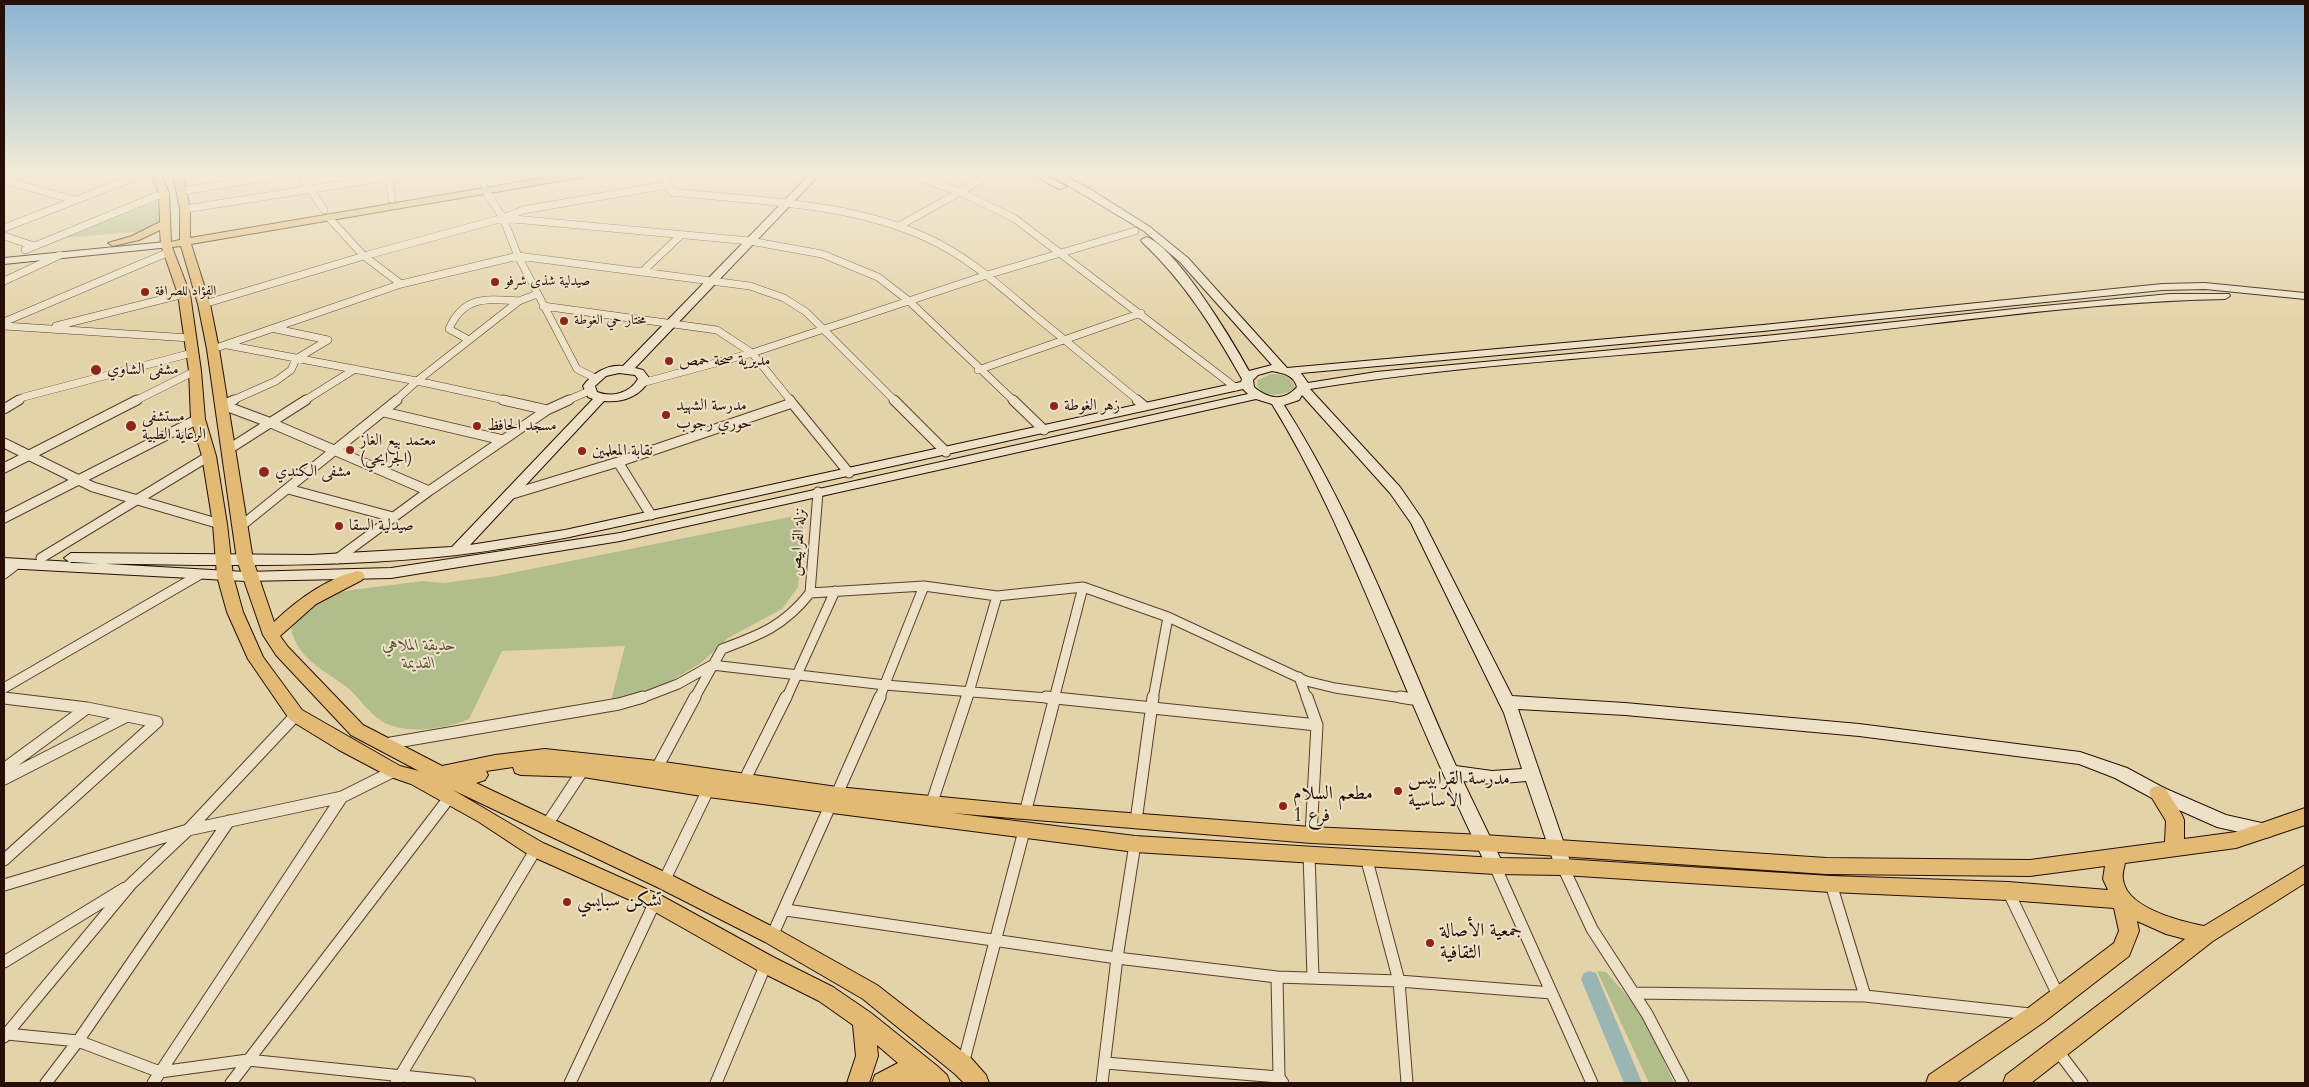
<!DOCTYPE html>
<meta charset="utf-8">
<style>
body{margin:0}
#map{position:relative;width:2309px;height:1087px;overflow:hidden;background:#e4d3a9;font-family:Cardo,serif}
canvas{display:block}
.frame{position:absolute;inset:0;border:5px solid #270e06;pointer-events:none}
</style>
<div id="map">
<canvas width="2309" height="1087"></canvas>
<div class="frame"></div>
</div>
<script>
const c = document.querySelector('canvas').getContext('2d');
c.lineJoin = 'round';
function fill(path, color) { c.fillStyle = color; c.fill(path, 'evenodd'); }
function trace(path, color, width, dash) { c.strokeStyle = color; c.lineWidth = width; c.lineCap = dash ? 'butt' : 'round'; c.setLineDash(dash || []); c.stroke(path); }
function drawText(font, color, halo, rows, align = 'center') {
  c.font = font + ' Cardo,Amiri,serif'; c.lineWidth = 4; c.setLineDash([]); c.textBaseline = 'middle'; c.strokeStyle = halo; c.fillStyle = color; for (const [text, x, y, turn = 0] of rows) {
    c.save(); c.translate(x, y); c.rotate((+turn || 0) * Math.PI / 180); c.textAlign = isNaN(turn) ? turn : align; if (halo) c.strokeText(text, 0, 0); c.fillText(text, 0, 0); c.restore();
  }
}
fill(new Path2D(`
 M157 201 159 225 145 231 65 238Z
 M1271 374C1280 374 1291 375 1294 386L1292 390C1281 396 1264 398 1257 385L1258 380Z
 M804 514 798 587 782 609 728 638 701 663 664 685 611 701 625 646 502 651 469 719C444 729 408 735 383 722 368 713 358 695 344 685 322 669 297 658 291 628L302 613 324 596 351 590 423 581 444 583 496 576Z
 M1597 971 1606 972 1642 1013 1674 1083H1649Z`), '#b1bd8b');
fill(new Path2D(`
 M1590 971 1596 973 1642 1083H1624L1581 979 1584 973Z`), '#9bb4b4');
const minorFar2 = new Path2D(`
 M112 174 126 179
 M300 174 324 210
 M388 174 392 199
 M478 174 484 183
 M527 174V176
 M663 174 672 192C756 201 847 202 925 237 966 255 1000 286 1033 314 1068 343 1104 372 1139 401
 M6 181 24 174
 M7 181 74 200
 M182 191 288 174
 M960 192 1014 218 1235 387
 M960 192 990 174
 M185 209 408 174
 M506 217 523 210 667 185
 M899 226 960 192 909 174
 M4 228 143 174
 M4 236 34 246
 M25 250 164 193
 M642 272 681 235
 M4 281 60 255
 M401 284 518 256 503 218 485 190
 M204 304 364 256 503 218 750 241 822 254 878 277 909 301 1014 401
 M543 306 717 330 752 353 791 401
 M4 322 169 252
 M4 326 190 338
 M56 326 184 294
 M469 340 449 329C464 295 487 299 519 301
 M227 345 417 381 509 401
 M213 349 401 284 364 256 329 218
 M978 370 1141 313
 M595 378 577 369 518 256 750 286 784 298 806 312 895 401
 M642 383 752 353 987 275 1135 231
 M17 401 24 397 192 353
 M135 401 195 371
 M231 401 276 381 291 370 296 359 328 340 276 329
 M304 401 355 369
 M395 401 417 381 519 301 537 294
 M566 401 589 391`);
const minorFar1 = new Path2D(`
 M503 400 547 410
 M894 400 946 452
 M1013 400 1044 430
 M1137 400 1144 406
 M792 403 849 473
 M223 405 271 423 429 491
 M223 405 234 400
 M4 409 19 400
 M384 412 503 440
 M4 443 93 487 220 524
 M229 449 306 400
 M618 462 651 515
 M4 468 137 400
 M288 489 393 517
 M509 495 618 462 792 403 790 400
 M4 518 198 419
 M241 526 397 400
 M41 558 209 456
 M337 559 429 491 547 410 569 400
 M4 574 17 564
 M810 593 818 492
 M1299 677 1307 699
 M4 688 199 575
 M4 698 9 699
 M639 699 678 684 712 665 885 685 1060 699
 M694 699 722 649C760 635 784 626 810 593L924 586 997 596 1083 587 1168 617 1306 681 1335 688 1409 699
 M786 699 835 591
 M879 699 924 586
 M967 699 997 596
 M1054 699 1083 587
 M1153 699 1168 617`);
const minor = new Path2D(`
 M1046 697 1317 725
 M1307 697 1317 725 1311 835
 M1400 697 1419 700
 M4 698 87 708 157 722 4 860
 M385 744 619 704 643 697
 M657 768 695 697
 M4 769 87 708
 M4 779 127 716
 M744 781 786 697
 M837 794 880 697
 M931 805 967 697
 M1025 813 1055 697
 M1136 821 1153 697
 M546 826 583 770
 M1309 853 1313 977
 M1366 857 1399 981 1407 1083
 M1495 866 1592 1083
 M1563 867 1592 929 1647 1014 1683 1083
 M664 881 708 790
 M1831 884 1865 996
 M4 885 188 830 342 797 394 771
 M2008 891 2059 997
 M786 910 1117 958 1277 977 1399 981 1552 993
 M772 936 830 806
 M4 962 125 888
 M1277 977 1279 1077 1283 1083
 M1634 993 1865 996 2030 1014
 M7 1034 78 1041 160 1072 248 1060 470 1083
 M4 1037 131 884 188 830 296 715
 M2057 1050 2082 1083
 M1105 1063 1279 1077
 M963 1064 1024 831
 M46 1083 78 1041 229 821
 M153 1083 342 797
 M231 1083 449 798
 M396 1083 536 849
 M570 1083 655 902
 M716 1083 766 964
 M1102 1083 1117 958 1135 844`);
const secondary = new Path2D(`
 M810 174H820L635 368 643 370 650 379C641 396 623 403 604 401L470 545 565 530 1241 382 1242 379C1213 328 1185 282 1142 242L1141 240 1146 237C1175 245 1234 343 1249 371L1272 365 1180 262 1144 231 1049 174H1061L1090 189 1150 227 1188 258 1287 368 1763 325 2162 284 2205 283 2305 293V299L2205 289 2162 290 1763 331 1301 373 1308 383 1376 372 1775 335 2033 307 2170 294H2229L2230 296 2225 299C2074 302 1924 327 1774 341 1620 357 1463 364 1310 389L1400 487 1422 519 1512 696 1625 703 1859 724 2080 752 2127 768 2164 788 2226 815 2266 824 2272 826 2275 831 2272 836 2266 838 2217 827 2152 798 2115 778 2079 764 1859 736 1625 715 1518 709 1572 867 1569 872 1563 875 1557 872 1526 781 1492 784 1463 781 1504 866 1501 871 1495 874 1489 871C1452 796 1419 720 1387 643 1352 561 1319 480 1272 404L1256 399 620 541 391 578 246 581 4 568V558L246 572 391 568 620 533 1248 394 1243 389 565 538C529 544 493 551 457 555 329 569 199 565 71 563L64 558 71 553 311 555 452 547 593 399 588 397 583 386C592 374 607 364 623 366ZM1272 371C1283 373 1294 375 1297 387 1284 402 1268 399 1254 387L1253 380 1258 375ZM619 373 635 375 638 379C630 393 612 398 597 392L595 386 606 376ZM1302 395 1390 493 1411 523 1504 713 1522 769 1492 771 1456 766C1402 645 1356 518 1284 405L1299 400Z
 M1031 174H1043L1067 187 1059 189Z
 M166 242 171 245 170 247 4 264V258Z`);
const primary = new Path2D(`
 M151 174H161L169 193 171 242 180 240V209L173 174H183L190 209V238L566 174H588L583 177 191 244 210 304 219 349 253 560 274 622C297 600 326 579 357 571L362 572 365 576 362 580 316 604 280 636 288 647 363 725 442 766 495 755 545 749 657 761 837 787 1025 805 1311 827 1484 835 1826 858 2030 860 2165 842 2166 821 2149 793 2151 788 2158 786 2165 788 2182 815 2184 820V839L2236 832 2305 808V825L2236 848 2125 863C2124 868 2122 874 2123 879 2126 908 2180 921 2204 926L2305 865V883L2213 941 2031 1083H2003L2006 1075 2185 939 2166 934 2137 921 2139 931 2129 956 2044 1022 1956 1083H1926L1929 1075 2028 1008 2114 943 2119 931 2114 908 2008 900 1831 892 1563 875 1495 874 1135 852 708 797 583 777 521 775 515 773 513 767 486 771 488 775 485 780 476 783 671 875 779 930 877 985 971 1058 986 1075 989 1083H964L955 1074 863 999 765 942 657 887 453 790 543 843 662 896 773 957 833 987 871 1013 936 1065 947 1075 950 1083H872L875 1075 898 1063 877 1045 878 1056 869 1083H847L856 1056 853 1025 819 1001 759 971 648 908 529 855 479 822 411 784 388 776 339 750 290 720 248 659 227 612 217 576 213 524 202 456 191 419 189 371 178 294 161 245 160 230 139 240 113 246 108 243 132 236 160 222 159 193ZM181 246 198 304 207 349 237 560 263 635 276 655 351 735 419 771 400 766 302 710 263 657 243 612 233 576 227 524 216 456 205 419 201 371 190 294 172 247ZM952 813 1311 843 1484 851 1826 874 2030 876 2105 866 2103 879 2108 890 2008 882 1831 876 1563 859 1495 858 1135 836Z`);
trace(minorFar2, '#563f2f', 8);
trace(minorFar1, '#563f2f', 11);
trace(minor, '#563f2f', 13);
trace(secondary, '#270e06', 2);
trace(primary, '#270e06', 2);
trace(minorFar2, '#ede2c7', 7);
trace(minorFar1, '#ede2c7', 9);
trace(minor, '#ede2c7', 11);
fill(secondary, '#ede2c7');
fill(primary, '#e2ba74');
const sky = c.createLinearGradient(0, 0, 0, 326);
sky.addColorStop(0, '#89b4d3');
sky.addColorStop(0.53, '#f3ebd8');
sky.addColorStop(1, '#f3ebd800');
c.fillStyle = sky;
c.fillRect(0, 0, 2309, 326);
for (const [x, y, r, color] of [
 [495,282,5,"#8f2418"],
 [145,292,5,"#8f2418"],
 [564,321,5,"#8f2418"],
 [669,361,5,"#8f2418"],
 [96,370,6,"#8f2418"],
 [1054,406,5,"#8f2418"],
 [666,415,5,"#8f2418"],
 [131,426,6,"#8f2418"],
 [477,426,5,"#8f2418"],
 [350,450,5,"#8f2418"],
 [582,451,5,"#8f2418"],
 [264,472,6,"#8f2418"],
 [339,526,5,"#8f2418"],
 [1398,791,5,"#8f2418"],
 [1283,806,5,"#8f2418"],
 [567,902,5,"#8f2418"],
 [1430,943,5,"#8f2418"]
]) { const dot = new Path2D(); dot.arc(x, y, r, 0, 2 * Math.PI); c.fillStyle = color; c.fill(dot); trace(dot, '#ede2c7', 2); }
drawText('14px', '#270e06', '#ede2c7', [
 ["صيدلية شذى شرفو",505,282],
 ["الفؤاد للصرافة",155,292],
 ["مختار حي الغوطة",574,321]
], 'left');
drawText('16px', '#270e06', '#ede2c7', [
 ["مديرية صحة حمص",679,361],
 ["مشفى الشاوي",107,370],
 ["مدرسة الشهيد",676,406],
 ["حوري رجوب",676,424],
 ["زهر الغوطة",1064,406],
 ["مستشفى",142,417],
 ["الرعاية الطبية",142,435],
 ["مسجد الحافظ",487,426],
 ["معتمد بيع الغاز",360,441],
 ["(الجرايحي)",360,459],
 ["نقابة المعلمين",592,451],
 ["مشفى الكندي",275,472],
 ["صيدلية السقا",349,526]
], 'left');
drawText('16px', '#270e06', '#ede2c7', [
 ["نزلة القرابيص",799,542,-86]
]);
drawText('italic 16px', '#574b35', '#ede2c7', [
 ["حديقة الملاهي",419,646],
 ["القديمة",419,664]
]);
drawText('19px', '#270e06', '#ede2c7', [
 ["مدرسة القرابيس",1408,780],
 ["الاساسية",1408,802],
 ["مطعم السلام",1293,795],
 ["فرع 1",1293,817],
 ["تشكن سبايسي",577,902],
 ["جمعية الأصالة",1440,932],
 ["الثقافية",1440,954]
], 'left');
</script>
